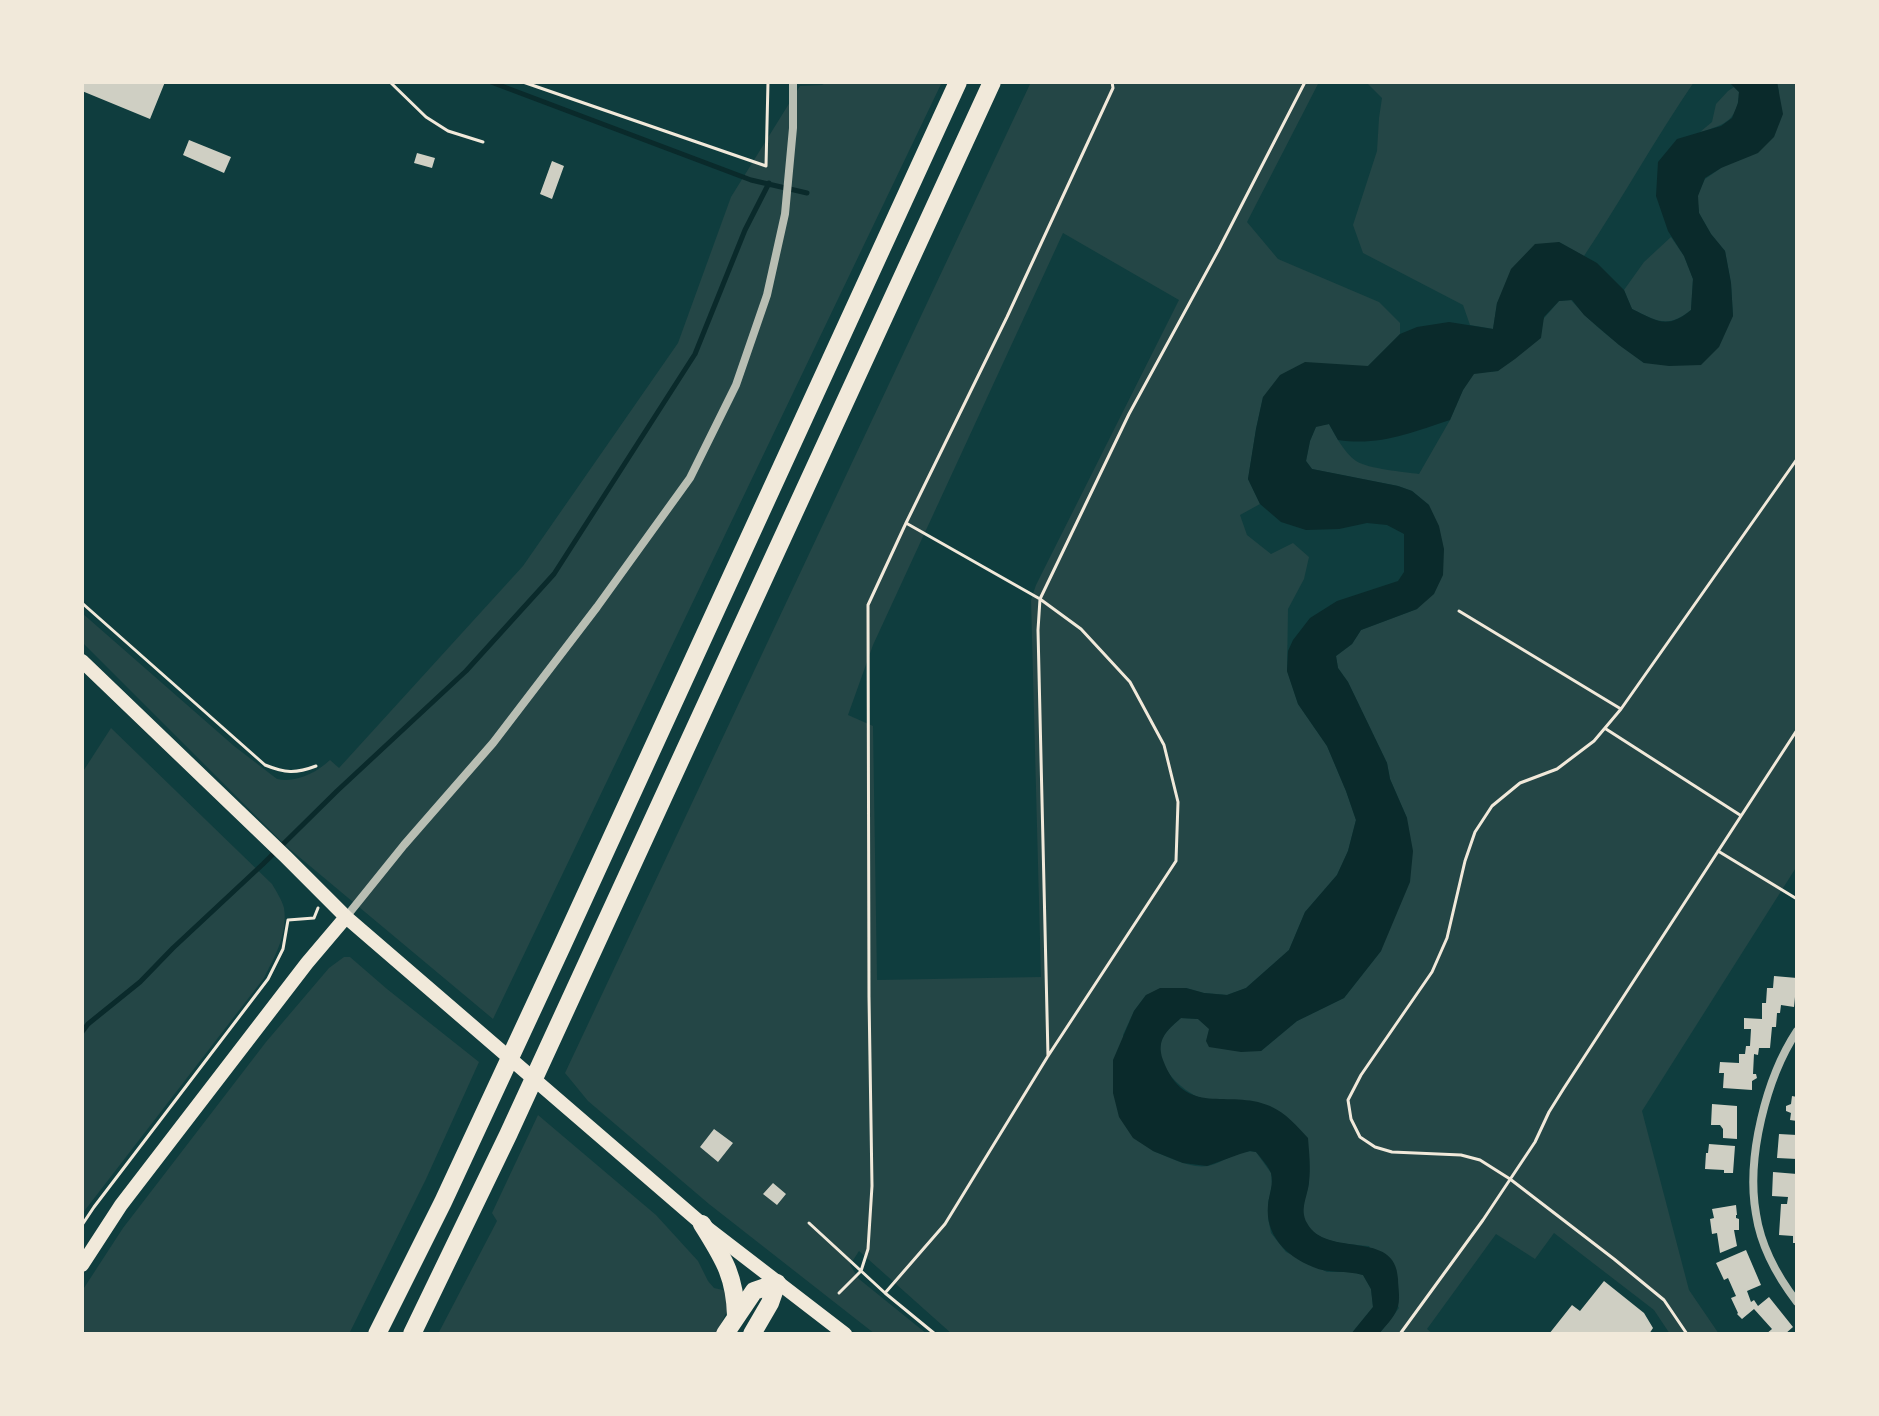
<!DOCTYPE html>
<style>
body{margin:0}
#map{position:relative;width:1879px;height:1416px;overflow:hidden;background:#0f3d3e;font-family:Mulish,sans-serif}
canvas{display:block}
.frame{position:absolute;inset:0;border:84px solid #f1e9da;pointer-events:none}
</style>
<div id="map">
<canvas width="1879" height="1416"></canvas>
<div class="frame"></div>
</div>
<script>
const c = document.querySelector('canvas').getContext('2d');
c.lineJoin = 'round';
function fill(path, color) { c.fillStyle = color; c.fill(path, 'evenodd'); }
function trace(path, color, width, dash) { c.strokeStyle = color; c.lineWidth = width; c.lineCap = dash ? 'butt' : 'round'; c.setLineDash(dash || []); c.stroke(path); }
fill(new Path2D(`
 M827 82H942L493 1019 286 846 82 642V613L234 746 277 779C296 783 316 773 330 760L339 768 523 566 678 343 731 197 800 86 822 85Z
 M1031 82H1319L1247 222 1278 259 1379 302 1400 323V334L1368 366H1339L1263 397 1256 429 1248 479 1260 504 1240 515 1247 535 1271 554 1293 543 1309 557 1304 579 1288 609 1287 671 1298 704 1327 746 1346 791 1356 820 1348 851 1337 875 1305 912 1289 950 1246 988 1227 995 1204 993 1186 988 1146 995 1134 1011 1123 1035 1153 1151C1169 1157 1190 1169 1208 1166 1224 1163 1239 1148 1256 1152L1271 1173 1272 1185 1268 1203V1218L1271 1233 1286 1252 1327 1272H1352L1363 1275 1371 1289 1373 1307 1351 1334H952L859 1251 850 1265 859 1279 927 1334H875L709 1204 588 1101 565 1073ZM1063 233 1179 300 1036 585 1031 600 1041 977 877 980 873 726 848 715 873 645Z
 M1366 82H1694C1655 139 1622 199 1584 256L1559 242 1497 303 1493 329 1470 325 1463 305 1363 253 1353 225 1377 151 1379 118 1382 98Z
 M1777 82H1797V866L1642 1111 1689 1290 1719 1334H1670L1654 1310 1554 1233 1535 1259 1496 1234 1427 1329 1433 1334H1379L1399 1308 1369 1246C1347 1244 1307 1243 1303 1215 1302 1204 1307 1193 1309 1183L1244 1101C1231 1100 1213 1103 1201 1098 1183 1092 1158 1068 1160 1048 1161 1034 1171 1027 1181 1018L1198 1019 1210 1029 1261 1051 1297 1021 1344 998 1381 951 1407 818 1390 779 1387 763 1348 682 1338 668 1336 656 1352 644 1361 630 1417 609 1429 505 1412 491 1398 486 1312 469 1306 461 1310 441 1316 426 1329 424C1335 435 1345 454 1356 461 1369 469 1404 472 1419 474L1450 420 1463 390 1474 373 1498 371 1559 301 1571 300C1592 325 1618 344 1644 363L1733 316 1731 283 1725 251 1711 234 1699 213 1697 196 1705 179 1721 168 1779 91Z
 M1734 87 1739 92C1738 120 1725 125 1700 132L1712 122 1716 104 1728 91Z
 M1671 237 1684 256 1693 279 1691 310C1667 329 1657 321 1632 309L1624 290 1644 262Z
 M111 728 272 884C276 891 282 900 284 908 288 934 275 956 264 978L82 1214V773Z
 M344 957H350L387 989 479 1062 426 1179 349 1334H82V1291L123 1228 266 1042 329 968Z
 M538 1115 656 1215 698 1261 708 1281 714 1288 727 1291 728 1309 716 1334H438L497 1221 492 1213Z`), '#244646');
fill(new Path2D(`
 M1729 82H1777L1783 114 1774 137 1758 153 1721 168 1705 178 1698 196 1699 213 1711 234 1725 251 1731 283 1733 316 1719 347 1701 365 1669 366 1644 363 1619 345 1584 315 1572 300 1559 301 1544 317 1541 338 1515 359 1498 371 1474 374 1463 390 1450 420C1410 433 1380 446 1338 440L1329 424 1316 427 1310 441 1306 461 1312 469 1398 486 1412 491 1429 505 1439 526 1444 549 1443 575 1434 594 1417 609 1361 630 1352 644 1336 656 1338 668 1348 682 1387 763 1390 779 1407 818 1413 851 1410 882 1381 951 1344 998 1297 1021 1261 1051 1241 1052 1209 1047 1206 1041 1209 1029 1198 1019 1181 1018C1166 1031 1156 1040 1163 1060 1185 1119 1228 1088 1270 1106 1286 1113 1297 1126 1308 1138 1309 1152 1311 1168 1309 1182 1308 1196 1299 1209 1307 1223 1326 1259 1396 1228 1398 1279 1398 1287 1401 1301 1397 1309 1394 1318 1385 1326 1379 1334H1351L1373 1307 1371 1289 1363 1275C1346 1270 1329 1274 1313 1267 1286 1256 1265 1235 1268 1205 1269 1194 1274 1184 1271 1173 1268 1166 1261 1158 1256 1152L1250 1151 1240 1154 1207 1166 1183 1163 1153 1151 1133 1138 1119 1117 1113 1093V1060L1134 1011 1146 995 1160 988H1186L1204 993 1227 995 1246 988 1289 950 1305 912 1337 875 1348 851 1356 820 1346 791 1327 746 1298 704 1287 671 1288 651 1293 640 1310 618 1337 601 1398 581 1404 572V534L1387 525 1367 523 1339 529 1306 530 1281 522 1260 504 1248 479 1256 429 1263 397 1280 375 1305 362 1368 366 1400 334 1417 327 1449 322 1493 329 1497 303 1511 269 1535 244 1559 242 1597 263 1624 290 1632 309C1657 321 1667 330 1691 310L1693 279 1684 256 1668 231 1656 196 1658 162 1677 139 1721 126 1732 118 1738 103 1739 92Z`), '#0a2a2b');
trace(new Path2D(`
 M491 82 751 180 807 193
 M82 1032 88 1024 140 982 173 948 263 864 337 791 466 671 554 574 695 354 745 230 769 183`), '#0a2a2b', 5);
fill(new Path2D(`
 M82 82H165L150 119 82 91Z
 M189 140 231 157 224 173 183 155Z
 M417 153 435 158 432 168 414 163Z
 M552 161 564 166 552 199 540 194Z
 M1774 976 1797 978V997H1795L1794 1007 1781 1005 1780 1013H1777L1776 1027H1772L1770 1048H1759L1758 1055 1754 1054 1753 1074H1756L1757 1078 1752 1081V1090L1723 1088 1724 1073H1719L1720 1062 1739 1063V1054H1745L1746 1046H1750L1751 1029H1744V1018L1762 1019V1003H1766L1767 988H1773Z
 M1792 1096 1797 1097V1121L1790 1120 1791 1113 1786 1111V1106L1791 1104Z
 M1712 1104 1737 1106V1139L1723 1138V1129L1720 1125H1711Z
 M714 1129 733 1143 718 1162 700 1147Z
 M1779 1134 1797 1135V1159L1777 1158Z
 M1709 1144 1735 1146 1733 1173H1724V1170L1705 1169 1706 1153H1708Z
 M1773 1172 1797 1174V1243H1793V1236L1779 1235 1781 1204H1787L1788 1197 1772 1196Z
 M773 1183 786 1194 777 1205 763 1194Z
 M1736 1205 1737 1215H1736V1218L1739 1219V1230H1734L1737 1246 1720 1253 1717 1233 1712 1234 1710 1219 1714 1218 1712 1209Z
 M1746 1250 1761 1285 1747 1291 1751 1302 1754 1300 1758 1306 1769 1297 1793 1327 1785 1334H1766L1772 1329 1754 1309 1742 1319 1737 1314 1738 1313 1731 1298 1736 1296 1728 1278 1724 1280 1716 1263Z
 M1604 1281 1644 1313 1653 1328 1649 1334H1549L1572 1305 1580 1311Z`), '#cfcfc3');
trace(new Path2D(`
 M390 82 426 117 448 131 483 142
 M523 82 766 166 768 82
 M906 523 1040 599 1038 630 1048 1056
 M82 603 265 765C285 773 295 774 316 766
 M1459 611 1621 709
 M1606 729 1740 815
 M1718 851 1797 899
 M809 1223 885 1293 935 1334
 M82 1225 94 1207 268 979 283 949 288 920 314 918 318 908
 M839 1293 861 1271 868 1249 872 1186 869 997 868 605 906 523 1007 317 1113 88 1112 82
 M885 1293 945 1224 1048 1056 1176 861 1178 802 1164 745 1130 682 1081 629 1040 599 1129 414 1219 249 1305 82
 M1400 1334 1483 1220 1535 1142 1549 1112 1564 1088 1797 730
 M1687 1334 1664 1300 1614 1259 1510 1179 1480 1160 1461 1155 1392 1152 1375 1147 1360 1137 1351 1119 1348 1100 1361 1075 1432 972 1447 938 1465 861 1475 832 1492 806 1520 783 1557 769 1594 741 1621 709 1797 459`), '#f1e9da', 3);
trace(new Path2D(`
 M346 917 404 845 493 743 597 607 690 478 736 385 767 295 785 214 793 128V82
 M1797 1031C1766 1078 1746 1158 1756 1214 1761 1247 1777 1276 1797 1302`), '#b8beb3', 8);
trace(new Path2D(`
 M82 661 286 857 346 917 702 1224 845 1334
 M82 1265 121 1205 307 963 346 917`), '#f1e9da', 14);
trace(new Path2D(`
 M702 1224C723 1258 735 1275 736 1316
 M377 1334 443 1202 562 946 958 82
 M412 1334 508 1135 992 82
 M725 1334 754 1291 777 1283
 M752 1334 770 1303 777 1283`), '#f1e9da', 18);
</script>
